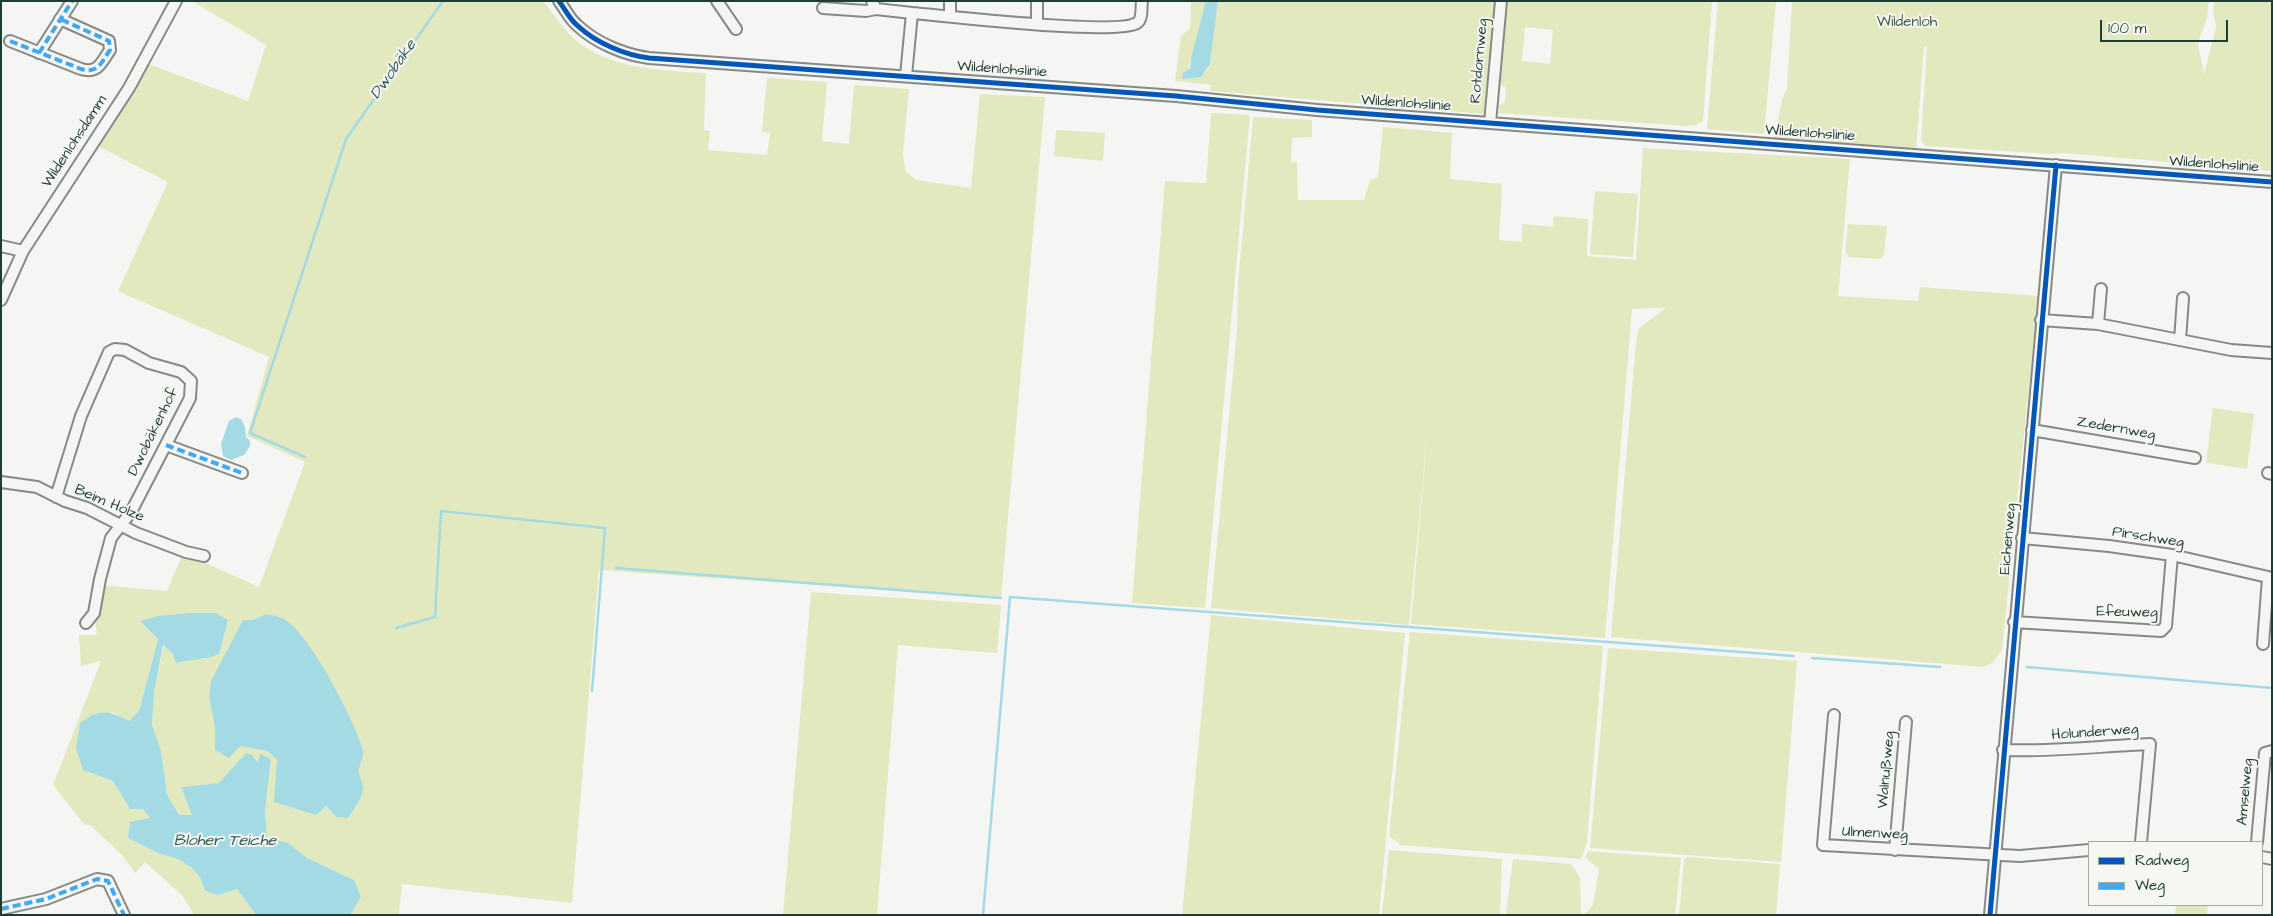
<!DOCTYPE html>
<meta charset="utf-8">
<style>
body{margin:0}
#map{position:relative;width:2273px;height:916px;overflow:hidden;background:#f5f5f3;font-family:"Architects Daughter",sans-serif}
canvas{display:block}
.frame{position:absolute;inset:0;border:2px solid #1f3d34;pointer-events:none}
.legend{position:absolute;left:2088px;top:841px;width:175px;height:65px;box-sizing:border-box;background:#f6f6f2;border:1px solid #a0aca6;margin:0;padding:6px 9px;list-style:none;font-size:15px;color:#1f3d34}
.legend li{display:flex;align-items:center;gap:10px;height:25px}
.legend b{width:25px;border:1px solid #a0aca6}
.scale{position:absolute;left:2100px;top:20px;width:128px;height:22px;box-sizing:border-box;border:2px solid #1f3d34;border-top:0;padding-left:6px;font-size:15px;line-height:18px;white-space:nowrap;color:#1f3d34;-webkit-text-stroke:4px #f6f6f2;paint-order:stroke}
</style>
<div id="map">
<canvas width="2273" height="916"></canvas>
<div class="frame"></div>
<ul class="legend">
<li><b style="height:6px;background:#0057b8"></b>Radweg</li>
<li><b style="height:6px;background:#3fa9f5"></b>Weg</li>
</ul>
<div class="scale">100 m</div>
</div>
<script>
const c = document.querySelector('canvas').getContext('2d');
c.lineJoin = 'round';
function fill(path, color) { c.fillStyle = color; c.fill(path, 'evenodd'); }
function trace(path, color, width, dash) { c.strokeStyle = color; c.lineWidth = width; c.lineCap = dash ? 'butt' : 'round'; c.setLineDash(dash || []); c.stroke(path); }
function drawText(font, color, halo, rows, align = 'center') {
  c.font = font + ' "Architects Daughter",sans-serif'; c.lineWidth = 4; c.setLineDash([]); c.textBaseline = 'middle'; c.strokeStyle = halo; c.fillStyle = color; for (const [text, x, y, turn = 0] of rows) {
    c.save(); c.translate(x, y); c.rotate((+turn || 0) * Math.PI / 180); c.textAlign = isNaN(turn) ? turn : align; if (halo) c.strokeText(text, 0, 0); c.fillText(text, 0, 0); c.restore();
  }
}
fill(new Path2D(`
 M192 1H543C553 13 562 27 572 37 609 70 660 70 706 73L704 130 710 131 708 150 767 155 770 133 762 132 767 78 827 82 822 141 849 144 854 85 909 89 903 154 905 170 916 180 971 188 980 94 1045 97 1001 598 599 570 572 903 402 884 399 915H350L354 880 307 858 288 843 267 837 265 811 271 759 260 755 258 763 246 754 219 783 181 787 193 815H179L167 794 161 751 152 725 154 693 164 645 173 654 177 663 193 659H207L141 622 158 639 139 711 129 722 112 712 83 770 113 781 130 808 143 809 151 818 128 838 160 854 178 859 192 868 200 877 205 891 218 895 237 889 256 915H194L182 895 145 862 135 873 122 855 90 825 84 824 53 785 101 661 81 666 79 635H97L94 613 99 585 167 591 183 553 259 587 305 462 247 436 269 357 118 291 168 182 92 143 143 62 248 101 266 45ZM264 615 287 620 300 633 326 674 349 718 363 753 358 771 363 788 336 817 267 751 240 746 215 749V728L209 697 252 620Z
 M1191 1H1205L1197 44 1187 71 1205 73 1210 64 1218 1H1496L1485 114 1210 91 1211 85 1175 81 1181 36 1190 28Z
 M1506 1H1712L1703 121 1696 125 1687 126 1499 113 1498 106 1505 102 1506 87 1502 86 1499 79ZM1525 27 1553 30 1550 64 1522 61Z
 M1718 1H1776L1764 134 1707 129Z
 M1792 1H2209L2207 18 2198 43 2204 74 2216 27 2213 13 2214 1H2272V171L2064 153 2048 154 1925 146 1921 140 1927 47 1924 46 1916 150 1774 139 1782 100 1787 88Z
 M1211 113 1250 115 1205 608 1132 603 1165 181 1206 183Z
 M1253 117 1312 120V137L1292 138 1291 162H1297L1298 200H1364L1370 180 1378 177 1383 127 1452 133 1450 179 1502 184 1499 240 1522 242V224L1553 227 1554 216 1588 219 1587 256 1636 260 1643 148 1850 159 1838 296 1918 301 1920 287 2038 296 2002 650 1992 663 1983 667 1611 637 1636 342 1639 328 1666 308 1632 309 1605 638 1411 624 1428 426 1409 625 1211 608 1237 330 1238 284Z
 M1056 130 1105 133 1103 161 1054 156Z
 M1595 191 1638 194 1633 257 1590 254Z
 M1848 224 1887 226 1884 255 1880 259 1849 257 1845 252Z
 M2213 408 2254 414 2247 469 2206 463Z
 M811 592 1001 605 997 653 898 645 877 915H783Z
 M1211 615 1405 633 1379 915H1182Z
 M1410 632 1603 646 1587 842 1581 859 1401 845 1389 836Z
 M1608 648 1797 661 1781 862 1590 848Z
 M1389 850 1502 859 1500 915H1382Z
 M1588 851 1681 858 1675 915H1584L1593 905 1599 869 1585 857Z
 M1687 857 1780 864 1776 915H1679L1684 860Z
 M1513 859 1571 864 1580 878 1581 915H1506Z
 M2176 905H2208L2207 915H2175Z`), '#e3e9be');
fill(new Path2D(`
 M1205 1H1218L1210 64 1201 77 1182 79 1183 73 1190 68C1192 46 1202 24 1205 1Z
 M236 417 241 419 245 427 246 437 250 441V446L244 455 231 460 223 456 221 444 229 421Z
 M190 613H216L228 620 219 654C205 660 191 659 176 663L173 654 163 645 154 693 152 725 161 751 167 794 179 815H192L181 787 219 783 246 753 252 755 258 763 260 754 271 759 265 811 267 837 288 843 307 858 354 880 361 897 350 915H256L237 889 218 895 205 891 200 877 192 868 178 859 160 854 128 838 130 822 150 818 143 809H130L113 781 83 770 76 748 80 723C99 709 108 710 129 721L139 711 158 639 140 621 158 616Z
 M264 615C272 615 279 616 286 620 309 634 357 724 363 751 364 757 360 763 359 769 358 776 363 781 363 788 363 798 353 810 348 818L336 817 326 806 316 815 274 802 277 760 267 751 240 746 229 758 215 750V728L209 697 211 681 243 620H252Z`), '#a3dae4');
trace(new Path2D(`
 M305 457 250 433 346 139 443 1
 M616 568 1001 598
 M396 628 435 617 441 511 605 528 592 691
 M1812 658 1940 667
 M2027 667 2272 688
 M983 915 1010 597 1794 656`), '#a3dae4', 2.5);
const minor = new Path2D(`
 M559 1C565 9 570 20 578 26 596 43 625 55 649 58L1176 96 1317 110 2272 182
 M717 1 736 29
 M872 1 876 9 912 13
 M950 1V16
 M1037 1V24
 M823 8 866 11 876 9
 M10 41 81 69C98 74 101 63 110 50L109 41 60 19
 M39 53 72 1
 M906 76 912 13C947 16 1116 36 1137 23 1143 19 1141 7 1142 1
 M1490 123 1501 1
 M1 246 23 251
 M1 300 23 251 129 88 176 1
 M2041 320 2098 324 2231 350 2272 353
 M2098 324 2101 289
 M2180 340 2183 298
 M2032 430 2195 458
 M166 445 242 473
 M2268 473 2272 474
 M1 482 37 487 65 501 87 508 136 533 186 552 204 556
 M56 497 81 416 109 352 115 349 125 350 149 363 181 372 191 381 190 398 131 512 111 538 100 579 94 613 86 623
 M2022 538 2109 546 2172 555 2272 578
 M2014 622 2161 631 2166 626 2172 555
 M2263 644 2268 578
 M1834 715 1823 845 2020 856 2089 850
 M2003 750C2052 752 2101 746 2150 744L2141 842
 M2257 842 2265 753 2272 751
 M1895 850 1906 722
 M2262 857 2272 859
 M1 909 46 899 97 879 108 881 124 915
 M1990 915 2056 165`);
trace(minor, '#858a88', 14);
trace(minor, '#f5f5f3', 10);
trace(new Path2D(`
 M10 41 81 69C98 74 101 63 110 50L109 41 60 19
 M39 53 72 1
 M166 445 242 473
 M1 909 46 899 97 879 108 881 124 915`), '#3fa9f5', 4, [8, 4]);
trace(new Path2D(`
 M559 1C565 9 570 20 578 26 596 43 625 55 649 58L1176 96 1317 110 2272 182
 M1990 915 2056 165`), '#0057b8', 5);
drawText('15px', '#435e47', '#f6f6f2', [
 ["Wildenloh",1907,23]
]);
drawText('15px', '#1f3d34', '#f6f6f2', [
 ["Rotdornweg",1480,61,-85],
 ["Wildenlohslinie",1002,70,4],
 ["Wildenlohslinie",1406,104,4],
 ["Wildenlohslinie",1810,134,4],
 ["Wildenlohsdamm",75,142,-57],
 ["Wildenlohslinie",2214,165,4],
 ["Zedernweg",2116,429,10],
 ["Dwobäkenhof",154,432,-64],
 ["Beim Holze",109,504,23],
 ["Pirschweg",2148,538,9],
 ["Eichenweg",2009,539,-85],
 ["Efeuweg",2127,613,1],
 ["Holunderweg",2095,733,-4],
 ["Walnußweg",1887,770,-85],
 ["Amselweg",2246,792,-85],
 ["Ulmenweg",1875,834,3]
]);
drawText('italic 16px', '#325a56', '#f6f6f2', [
 ["Dwobäke",394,70,-55],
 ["Bloher Teiche",225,842]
]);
</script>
